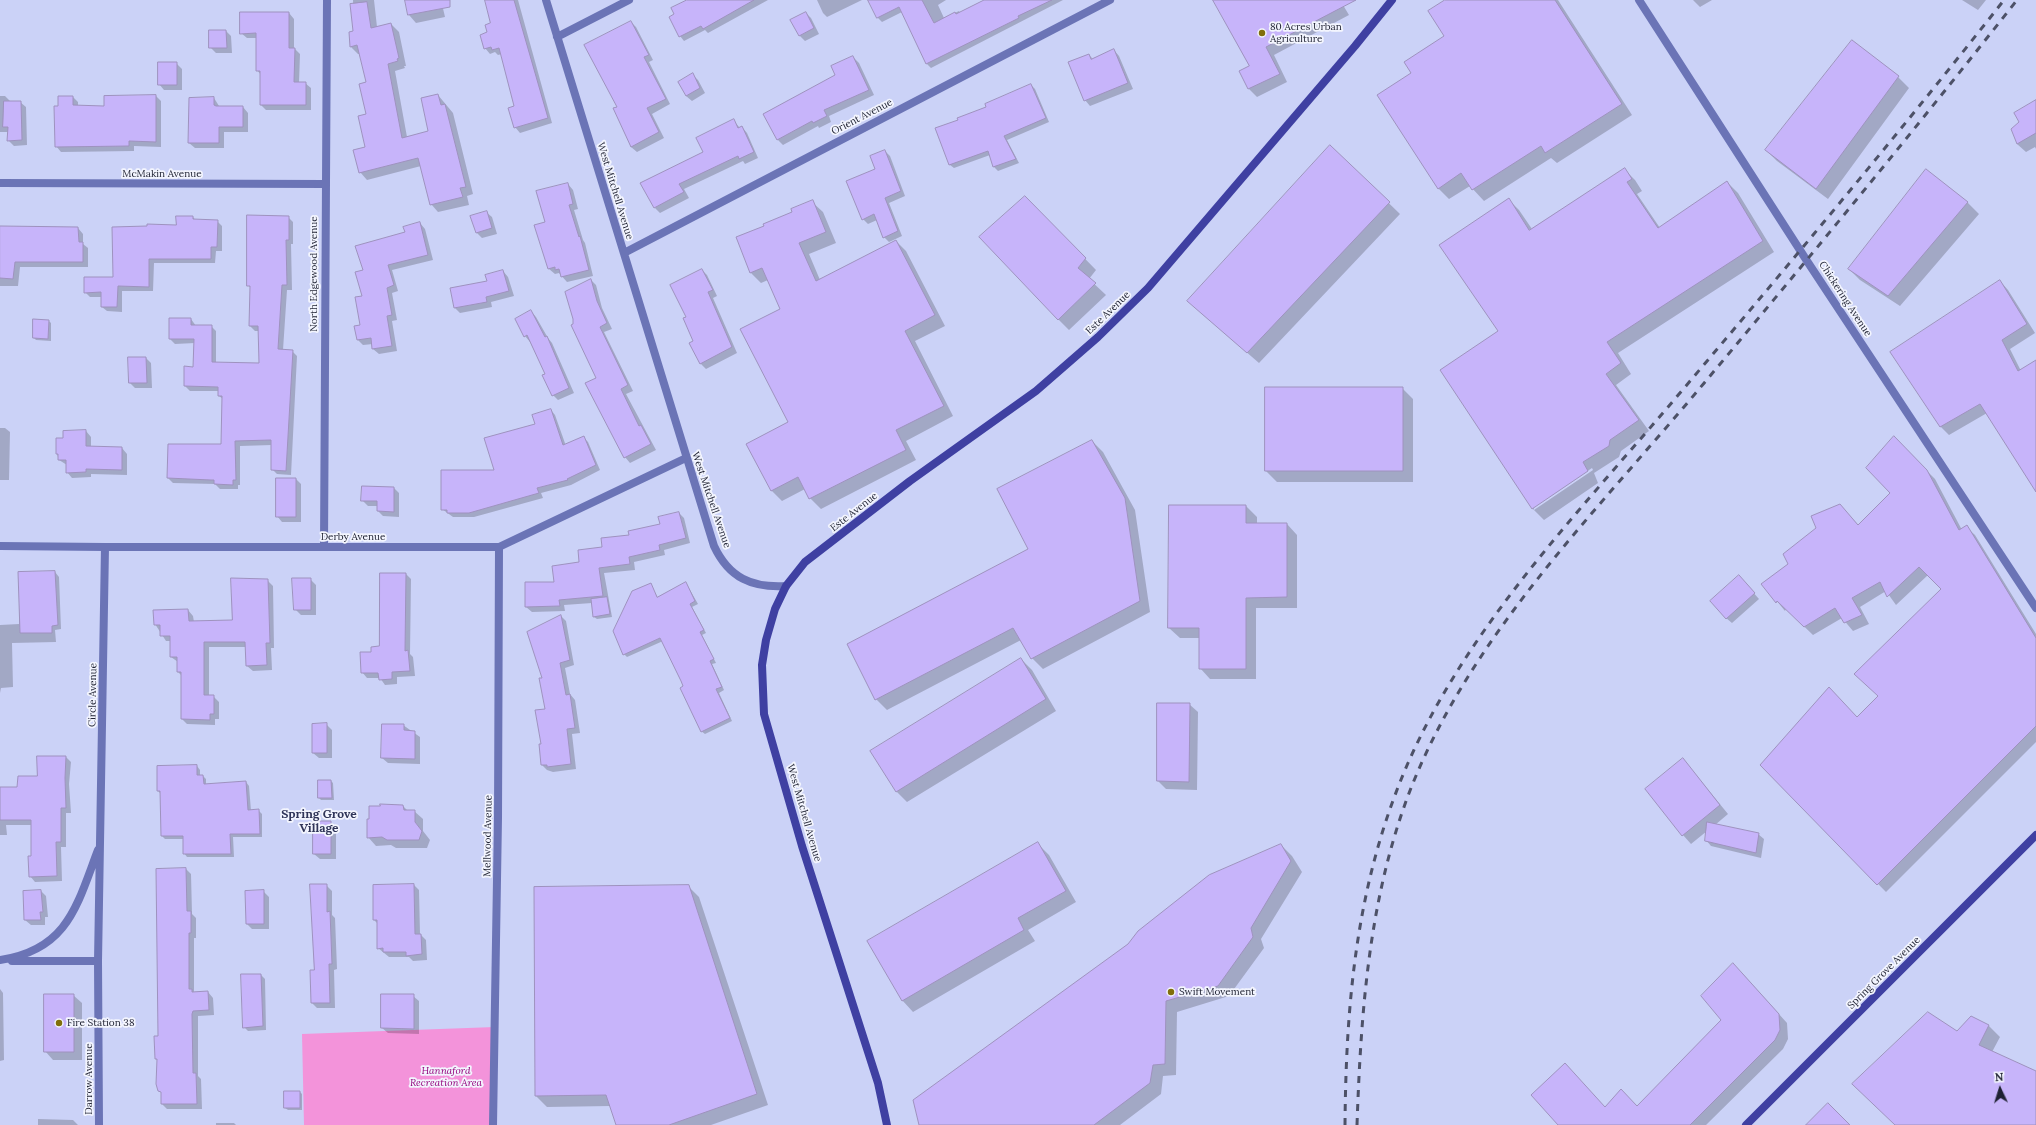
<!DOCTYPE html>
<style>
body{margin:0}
#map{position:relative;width:2036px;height:1125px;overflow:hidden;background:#cbd2f7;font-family:Lora,serif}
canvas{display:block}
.north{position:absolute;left:1980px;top:1069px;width:40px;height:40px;-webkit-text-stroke:3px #f3f5fe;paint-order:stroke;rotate:356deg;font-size:11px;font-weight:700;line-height:16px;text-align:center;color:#1e2132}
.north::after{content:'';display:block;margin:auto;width:14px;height:18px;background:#1e2132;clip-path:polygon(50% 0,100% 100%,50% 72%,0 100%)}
</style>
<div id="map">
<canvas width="2036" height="1125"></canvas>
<div class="north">N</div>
</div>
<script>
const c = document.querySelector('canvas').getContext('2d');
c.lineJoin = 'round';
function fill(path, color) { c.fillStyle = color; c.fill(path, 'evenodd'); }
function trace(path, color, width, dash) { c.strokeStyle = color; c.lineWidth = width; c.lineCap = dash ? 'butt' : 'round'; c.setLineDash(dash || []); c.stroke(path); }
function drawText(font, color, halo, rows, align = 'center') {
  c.font = font + ' Lora,serif'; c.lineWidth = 3.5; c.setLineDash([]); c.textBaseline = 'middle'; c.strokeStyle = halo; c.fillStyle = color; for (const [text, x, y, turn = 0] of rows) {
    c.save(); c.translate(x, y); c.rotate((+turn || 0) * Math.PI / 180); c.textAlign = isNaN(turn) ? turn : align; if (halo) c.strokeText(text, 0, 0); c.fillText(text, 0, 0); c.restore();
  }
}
fill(new Path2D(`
 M495 1027 493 1125H304L302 1034Z`), '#f393da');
fill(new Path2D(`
 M353 0H374L377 27 391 24 399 32 406 66H404L405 68 395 71 407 137 429 132 438 95 453 113 473 194 467 196 469 205 438 212 431 204 421 166 367 180 360 172 366 147 367 83 360 54H358L351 47 354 32Z
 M406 0H441L445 17 416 23 409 15Z
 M486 0H518L552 123 520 133 515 127 516 107 502 54 498 55 495 52 490 54 485 48 492 24Z
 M688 0H768L708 33 705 30 684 41 680 36 676 15Z
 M817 0H862L827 17 823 13Z
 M876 0H946L938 5 944 18 959 11 960 13 986 0H1063L931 68 926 63 902 12 882 22 878 18Z
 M1214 0H1340L1349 15 1274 55 1287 82 1257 97 1249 89 1240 72 1251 67Z
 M1447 0H1558L1632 115 1557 163 1551 158 1484 201 1470 186 1449 199 1438 188 1412 74 1445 36Z
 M1693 0H1712L1700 7Z
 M1962 0H1986L1978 10Z
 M289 13 294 19V48L300 54 299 83H305L311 88V110H266L261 105V75L257 70V38H247L241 33Z
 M806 13 811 18 819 34 805 41 799 35Z
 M631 22 636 27 653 60 649 62 670 104 652 114 664 138 637 152 631 147 614 109 618 107Z
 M226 31 231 36 232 53H216L210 47Z
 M1852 41 1898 77 1909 88 1828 199 1777 161 1766 150Z
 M1114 50 1119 56 1133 89 1090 106 1085 100 1089 55 1093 59Z
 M853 57 859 63 874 95 829 116 831 122 819 128 818 126 783 145 778 140 764 114 836 76Z
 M176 63 182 69V90H164L159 84Z
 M693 75 698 80 705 93 692 101 686 96Z
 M1031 85 1035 89 1049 122 1007 140 1019 163 998 171 994 167 990 155 954 168 950 165 987 108Z
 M0 96H5L11 102H20L26 107 27 145 14 146 8 140 9 132H0Z
 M156 96 161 101V147L134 146V151L61 152 56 146 59 107 73 97 78 102V106L105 107Z
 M214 98 219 106 243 107 248 113V132H224V148H195L189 143Z
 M2036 102V149L2035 147 2026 152 2017 144 2013 129 2020 123Z
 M733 120 740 128 742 127 747 133 758 158 745 164 743 161 684 189 689 198 660 213 655 208Z
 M1330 146 1400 214 1259 363 1200 312Z
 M885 151 890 156 905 196 889 203 902 236 889 242 884 237 877 220 868 224 863 219 877 169Z
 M1624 169 1635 180 1642 191 1637 194 1660 228 1727 182 1738 193 1774 252 1618 353 1631 374 1616 385 1649 431 1621 451 1619 457 1594 473 1598 483 1544 520 1533 509 1441 370 1499 332 1508 199 1519 210 1532 229ZM1592 468 1593 470 1534 510V507Z
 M1926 170 1968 203 1979 214 1900 306 1860 280 1849 269Z
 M568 184 573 190 578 209 574 210 583 240 585 243 593 276 567 282 559 273 555 274 549 269 536 226 546 223Z
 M1025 197 1096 270 1089 279 1106 295 1069 330 1058 319Z
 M812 202 823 212 836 243 809 254 820 280 896 241 906 251 945 326 915 341 953 416 906 441 916 460 821 509 810 498 805 489 782 501 771 490 790 423 781 309 768 280 761 283 751 273 765 226Z
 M486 212 492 217 497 234 482 238 476 232Z
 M193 217 196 221H217L222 226V251H216L215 263H154L153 291H122V312L107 311 102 307V297H90L85 292 114 278 177 226Z
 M288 217 293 222V244H291L292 290H287L283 350 292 351 297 356 291 475 277 474 272 469V445L240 446V485H238V489H220L215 484 173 483 168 478 222 445 223 399 219 396V391H190L185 386 194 368 195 343 175 344 170 339 191 319 196 326H211L216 331V363L260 364 259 331H255L250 326 251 288 248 285Z
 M420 223 425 229 433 260 392 270 398 291 392 293 397 320 392 321 397 351 379 354 373 349V344L363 345 358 340 356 327 361 326 364 271 406 232Z
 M0 227 78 228 83 234V244L88 248V267H20L18 286H0Z
 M702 270 707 275 717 296 713 298 737 353 706 369 701 364 690 344 694 342 687 317Z
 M503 271 508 277 514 296 491 302 492 307 460 313 455 308 452 289 488 282Z
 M591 280 596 285 602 308 612 329 604 332 633 391 626 394 656 450 630 463 625 457 598 378Z
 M2000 281 2008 290 2035 333 2010 349 2021 371 2036 361V490L1987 413 1949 435 1940 426Z
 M531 311 536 317 548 338 552 343 574 393 558 400 553 395 546 374 530 342 525 336Z
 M48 320 51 323V341L36 340 34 338Z
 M129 358H146L151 363 152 388H135L130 383Z
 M1266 388H1402L1413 399V482H1277L1266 471Z
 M551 410 555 415 566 446 584 438 588 442 600 470 571 485 541 493 543 498 474 517H453L442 509 495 471 536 424Z
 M0 428H5L10 432 9 480H0Z
 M86 431 91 437V447L122 448 127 454V475L91 474V477L72 478 67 472V465L59 460 57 454 64 439Z
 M1894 438 1935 479 1962 530 1966 527 1975 535 2036 634V742L1886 892 1761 765 1857 719 1879 696 1942 590 1928 575 1896 605 1886 591 1860 607 1869 624 1853 631 1842 618 1813 635 1786 609 1785 611 1763 584 1789 564 1817 528 1840 505 1859 526 1891 493Z
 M1092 441 1103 452 1135 510 1150 612 1043 669 1032 658 1021 640 887 710 876 699 1029 549Z
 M296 479 301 484V522H282L277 516Z
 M394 488 399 493V517L383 516 378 511V506H368L362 500Z
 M1246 506 1257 517V524H1287L1297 535V608H1256V679H1210L1200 668V638H1180L1169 628Z
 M679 513 684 518 690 543 664 550 665 555 634 562 635 570 604 573 612 617 597 619 594 617 592 603 564 605 565 611 532 612 526 607 581 563 603 548 630 535 661 525Z
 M55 572 59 577 61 629 55 630 56 642 12 643 13 687 1 688 0 693V625L19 624V573Z
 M406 574 411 579 410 654 413 657 415 676 397 677V684L385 685 380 678H367L362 672 372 653 380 647Z
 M310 579 316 585V615H301L295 609Z
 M267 580 273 586 274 648H271L272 670 253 671 247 666V647H209V696H213L219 702V719H215V725L187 724 182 719V676L178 672V662L171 657V641H166L155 624 188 610 193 616 194 622 233 621Z
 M1744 582 1759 599 1732 623 1726 618Z
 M686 583 698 604 692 607 706 633 702 635 716 663 712 664 724 690 719 693 732 721 705 734 701 731 684 687 663 641 627 657 624 654 651 585 658 598Z
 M561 616 566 621 574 665 565 668 570 694 575 700 580 733 572 734 576 769 553 772 547 770 542 765V745L546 709 543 679Z
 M1021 659 1032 670 1056 711 907 802 896 791Z
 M1189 704 1198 712 1197 790 1166 789 1158 781Z
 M326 724 332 730V758H319L313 753Z
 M403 725 420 737V764L388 763 382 758Z
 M66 757 71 762 69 784 71 813H66V847H61L62 881 35 882 30 876 32 857V825H6L7 835H0V788H18L38 777Z
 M1683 759 1728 814 1715 825 1758 834 1764 839 1761 858 1711 846 1706 840 1707 831 1691 844 1683 835 1646 789Z
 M197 766 200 770V776H203L206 779V785L246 782 249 786 251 811 258 810 262 814V837H233L234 857H187L184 853V839H165L162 836 161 794 158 791V767Z
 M319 781H331L333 783 334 800H321L319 798Z
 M403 806 408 811H414L423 819V831L430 840 427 848H396L391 845 376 846 368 837Z
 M330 822 336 828V859H320L314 854Z
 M1038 844 1049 855 1076 902 1028 930 1035 941 913 1012 902 1000Z
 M1281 845 1292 856 1302 872 1261 939 1264 948 1229 996 1177 1012 1176 1075 1163 1076 1161 1094 1120 1125H919Z
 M186 869 191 874 192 914 196 918V938H194V993L208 992 213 998 214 1015 198 1016V1076L201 1079 202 1109H167L162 1104 158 1061 156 1059 159 1037 157 870Z
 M326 885 332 891V915L335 918 337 969 334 970 335 1008H317L312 1003 311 971H315Z
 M414 885 419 890 420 934 426 940 427 960 413 961 409 957H389L378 948V924L374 920V886Z
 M688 886 699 897 768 1105 711 1125H617L611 1106 547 1107 536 1096Z
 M41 891 46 896 48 917H45V925H31L25 920Z
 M263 891 269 897V929H252L247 924Z
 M1742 973 1787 1023 1788 1039 1783 1049 1706 1125H1559L1605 1108 1637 1107 1723 1020Z
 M261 975 265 979 266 1030 248 1031 244 1027Z
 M0 989 3 993 4 1060 0 1061Z
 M73 995 82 1003V1060H53L45 1051Z
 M413 996 419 1001V1034L388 1033 382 1028Z
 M1971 1017 1989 1026 2000 1037 1992 1052 2036 1072V1125H1896L1957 1032Z
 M300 1092 302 1094V1110H288L285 1108Z
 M38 1119 73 1120 78 1125H38Z
 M216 1123H234L236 1125H216Z`), '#0003');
const building = new Path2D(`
 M405 0H450V7L408 15Z
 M485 0H514L548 118 514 128 508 108 514 106 499 48 492 50 491 47 484 49 480 35 487 32 485 25 490 23Z
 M687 0H754L703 29 701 26 679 37 669 17 674 14 671 8Z
 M868 0H922L934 23 955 12 956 14 984 0H1052L1018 16 1019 18 926 64 899 7 877 18Z
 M1213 0H1356L1266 47 1280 74 1248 89 1239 71 1249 66Z
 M1445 0H1555L1622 104 1545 153 1541 146 1472 190 1461 173 1438 189 1377 95 1411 73 1404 62 1444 36 1428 11Z
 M367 2 371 28 391 23 399 58 397 59 398 61 388 64 402 138 428 131 421 98 438 94 441 105 445 104 466 187 460 188 463 197 430 205 418 158 359 173 353 150 365 147 358 116 366 114 359 84 366 82 357 45 350 47 349 32 353 31 350 4Z
 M240 12H289V48H295L294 82H306V105H260V71H256V33L240 34Z
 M806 12 814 28 799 36 790 20Z
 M631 21 649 55 644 57 666 99 647 108 659 132 631 147 613 108 617 107 584 45Z
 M209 30H226L227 48H209Z
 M1852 40 1899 76 1816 189 1765 150Z
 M1114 49 1128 83 1084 101 1068 62 1089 54 1091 59Z
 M853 56 869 90 824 110 827 116 813 123 812 121 777 140 763 114 835 75 831 66Z
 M158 62H177V85H158Z
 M693 73 700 88 686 96 678 82Z
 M1031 84 1046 118 1004 136 1016 159 993 167 988 151 949 165 935 128 958 120 957 118 986 107 985 104Z
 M156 95V142L129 141V146L55 147 54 106H58V96H73V105L104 106V96Z
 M214 97V105L216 106H243V127H219V143H188L189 98Z
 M2036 100V133L2017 144 2011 129 2019 122 2014 113Z
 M4 101H21L22 140 7 141 8 127H3Z
 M734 119 738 128 742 126 754 152 739 159 738 156 679 184 684 192 654 208 640 183 703 152 696 138Z
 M1330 145 1390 202 1247 353 1187 301Z
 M885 150 901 191 885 198 898 231 883 238 874 214 862 220 846 181 875 169 870 156Z
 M1625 168 1632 179 1627 182 1658 228 1727 181 1763 241 1607 342 1621 363 1606 374 1639 420 1610 440 1609 446 1583 462 1588 471 1532 509 1440 370 1498 331 1439 245 1509 198 1529 230Z
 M1926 169 1968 202 1888 296 1848 269Z
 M568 183 573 204 569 205 579 237 580 236 589 270 561 277 559 269 555 270V267L548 269 534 225 545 222 536 191Z
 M1025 196 1086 258 1078 268 1096 283 1058 320 979 237Z
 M813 200 826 232 799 243 816 281 896 240 935 315 905 331 944 406 896 430 906 450 809 499 798 477 771 491 746 444 788 422 740 329 780 309 762 268 750 273 736 237 764 226 763 224 792 212 791 209Z
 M487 211 492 228 476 233 470 216Z
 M247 215 289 216V240H286L287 285H282L278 349 293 350 286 471 271 470V440L235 441 236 480H233V485L214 484V480H211L167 478 168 444H221L222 396H218V387L184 386V366L193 367 194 339H169V318H191V325H212V362L259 363 258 326H249L250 286H247Z
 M176 216H193V219L218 220 217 247H211V259H149V287L118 286 117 307H101V292L84 293V277H113L112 227 147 226V224L176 225Z
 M420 222 428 255 388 265 394 285 387 288 392 315 387 316 392 346 372 349 371 338 357 340 354 326 360 325 355 297 362 296 355 272 363 270 355 246 405 232 403 227Z
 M0 226 78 227 79 242H83V262H15L13 279 0 278Z
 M702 269 713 290 708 292 732 347 700 364 689 343 693 341 683 318 686 317 670 285Z
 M503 270 509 291 486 297 487 302 454 308 450 288 487 281 485 275Z
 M591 279 597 301 607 323 600 327 628 385 621 389 639 426 641 425 651 444 624 458 585 383 596 378 571 325 573 324V319L565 292Z
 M2000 280 2027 324 2002 340 2018 371 2036 360V492L1980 404 1940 427 1890 352Z
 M531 310 545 337 547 336 569 388 552 396 542 375 545 374 527 335 524 337 515 319Z
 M33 319 49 320 48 339 33 338Z
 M128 357H146L147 383H129Z
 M1265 387H1403V471H1265Z
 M551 409 563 445 584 436 596 465 567 479 568 480 537 488 539 493 469 513H447V510H441V470H494L484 438 535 424 532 415Z
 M86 430V446L122 447V470L86 469V472L66 473V460H58V454H56V438H63V431Z
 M1894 436 1927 470 1959 530 1967 525 2036 638V726L1877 885 1760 765 1829 687 1857 717 1878 696 1854 674 1941 589 1919 567 1887 597 1880 582 1852 598 1862 615 1844 623 1835 608 1804 627 1777 601 1776 603 1761 584 1788 564 1783 554 1816 528 1811 516 1840 504 1858 525 1890 493 1866 468Z
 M1092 440 1125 498 1140 601 1031 659 1013 628 875 700 847 644 1028 549 997 489Z
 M276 478H296V517H276Z
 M362 486 394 487V512L377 511V501H361Z
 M1169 505H1246V523H1287V597L1246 598V669H1199V628H1168Z
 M679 512 686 538 659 545 660 550 629 557 630 564 599 568 603 596 559 600 560 606 525 607V582H554L552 566 579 562 578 550 602 547 601 538 629 535 628 531 660 524 658 517Z
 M55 571 58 625 52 626V633H20L18 572Z
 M380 573H406L405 651 408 650 410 671 392 672V679L379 680 378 673H361L360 652H371V647L379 646Z
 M1739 575 1755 593 1726 619 1710 601Z
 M231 578 268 579 270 643H266L267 665 246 666 245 642H204V695H214V714H210V720L181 719V672H177V657H170V636H160V625H154L153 610 188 609 189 621 232 620Z
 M292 578H311V610H294Z
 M686 582 695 601 690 604 704 630 700 632 714 659 710 661 722 687 716 689 730 718 701 732 680 688 683 686 681 681 660 638 623 655 613 631 632 591 651 583 657 597Z
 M607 597 610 614 593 617 591 599Z
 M561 615 570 660 560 663 566 695 570 694 575 728 567 729 571 764 547 767V765H541L539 744H541L535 710 545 709 539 678H542L527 632Z
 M1021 658 1046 699 896 792 870 751Z
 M1157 703H1190L1189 782 1157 781Z
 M327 723V753H312V724Z
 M382 724H404V730L415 731V759L381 758Z
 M37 756H66L65 778 66 808H61V842H56L57 876 29 877 28 856H31V820H0V787H17L18 776H37Z
 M1683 758 1720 805 1682 836 1645 789Z
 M197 765V775H203L204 784 246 781 248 810 259 809 260 834H230L231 854H183V836H161L160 791H157V766Z
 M318 780H331L332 798H318Z
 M380 804 403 805 404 810H415V822L422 831 419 840H387L382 837 367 838V819H369V806H380Z
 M313 821H331V854H313Z
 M1707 822 1759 833 1756 853 1705 841Z
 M1038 842 1066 891 1018 918 1024 930 902 1001 867 941Z
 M1281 844 1291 861 1251 928 1253 937 1218 986 1166 1001 1165 1064 1153 1065 1150 1083 1094 1125H919L913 1100 1128 944 1138 931 1209 875Z
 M186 868 187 911H191V933H189V989H192V992L208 991 209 1010 193 1011 192 1014 193 1073H196L197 1104H161V1092L158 1091 156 1084 157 1059H155L154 1036H158L156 869Z
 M310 884H327V912L330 911 332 964H329L330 1003H311L310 970H314Z
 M414 884 415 934H421L422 954 406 956V952H383V948L377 949V920H373V885Z
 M689 885 757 1094 669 1125H616L606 1095 535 1096 534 887Z
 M41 890 43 912H40L41 920H24L23 891Z
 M264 890V924H246L245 891Z
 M1733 963 1779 1014 1780 1030 1775 1040 1690 1125H1558L1531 1095 1565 1063 1605 1107 1621 1089 1637 1106 1721 1020 1701 996Z
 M241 974H261L263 1026 243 1028Z
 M44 994H74V1052H44Z
 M381 994H414V1029L381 1028Z
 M1928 1012 1957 1031 1971 1016 1989 1025 1979 1045 2036 1071V1125H1895L1852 1084Z
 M284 1091H300V1108H284Z
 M1828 1103 1850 1125H1806Z`);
fill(building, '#c7b4fa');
trace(building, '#9e92be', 1);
trace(new Path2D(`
 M546 0 714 546C729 578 752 588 786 586
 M1639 0 1807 261 2036 608
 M557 37 629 0
 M0 183 325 184
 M624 253 1110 0
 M0 546 105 547H499L686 458
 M324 547 327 0
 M0 960C68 950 77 905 98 850
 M12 961H98
 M99 1125 98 961 105 547
 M493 1125 498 818 499 547`), '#6b74b6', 8);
trace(new Path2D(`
 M887 1125 878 1083 802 846 764 714 762 665 766 640 775 609 786 586 805 562 910 481 1036 391 1098 337 1148 288 1355 46 1392 0
 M1746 1125 2036 835`), '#3f40a2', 8);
trace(new Path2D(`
 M1345 1125C1346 999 1357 880 1408 763 1469 625 1577 514 1674 400 1786 268 1897 136 2004 0
 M1357 1125C1361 1010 1369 896 1411 788 1470 639 1587 521 1689 401 1800 269 1910 136 2017 0`), '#4d5167', 3, [7, 7]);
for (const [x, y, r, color] of [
 [1262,33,4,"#816e0b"],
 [1171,992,4,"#816e0b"],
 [59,1023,4,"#816e0b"]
]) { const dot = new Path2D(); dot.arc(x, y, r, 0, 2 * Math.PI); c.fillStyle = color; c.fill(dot); trace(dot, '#f3f5fe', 1.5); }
drawText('10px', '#1e2132', '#f3f5fe', [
 ["80 Acres Urban",1270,27],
 ["Agriculture",1270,39],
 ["Swift Movement",1179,992],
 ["Fire Station 38",67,1023]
], 'left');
drawText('10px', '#1e2132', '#f3f5fe', [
 ["Orient Avenue",862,117,-27],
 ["McMakin Avenue",162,174],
 ["West Mitchell Avenue",615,191,73],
 ["North Edgewood Avenue",314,274,-90],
 ["Chickering Avenue",1845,299,57],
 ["Este Avenue",1108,313,-44],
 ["West Mitchell Avenue",711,500,71],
 ["Este Avenue",854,512,-38],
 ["Derby Avenue",353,537],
 ["Circle Avenue",93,695,-89],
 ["West Mitchell Avenue",804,813,74],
 ["Mellwood Avenue",488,836,-89],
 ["Spring Grove Avenue",1884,973,-45],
 ["Darrow Avenue",89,1079,-90]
]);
drawText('italic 10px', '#93047d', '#f3f5fe', [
 ["Hannaford",446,1071],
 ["Recreation Area",446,1083]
]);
drawText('bold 12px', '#303559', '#f3f5fe', [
 ["Spring Grove",319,815],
 ["Village",319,829]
]);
</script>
